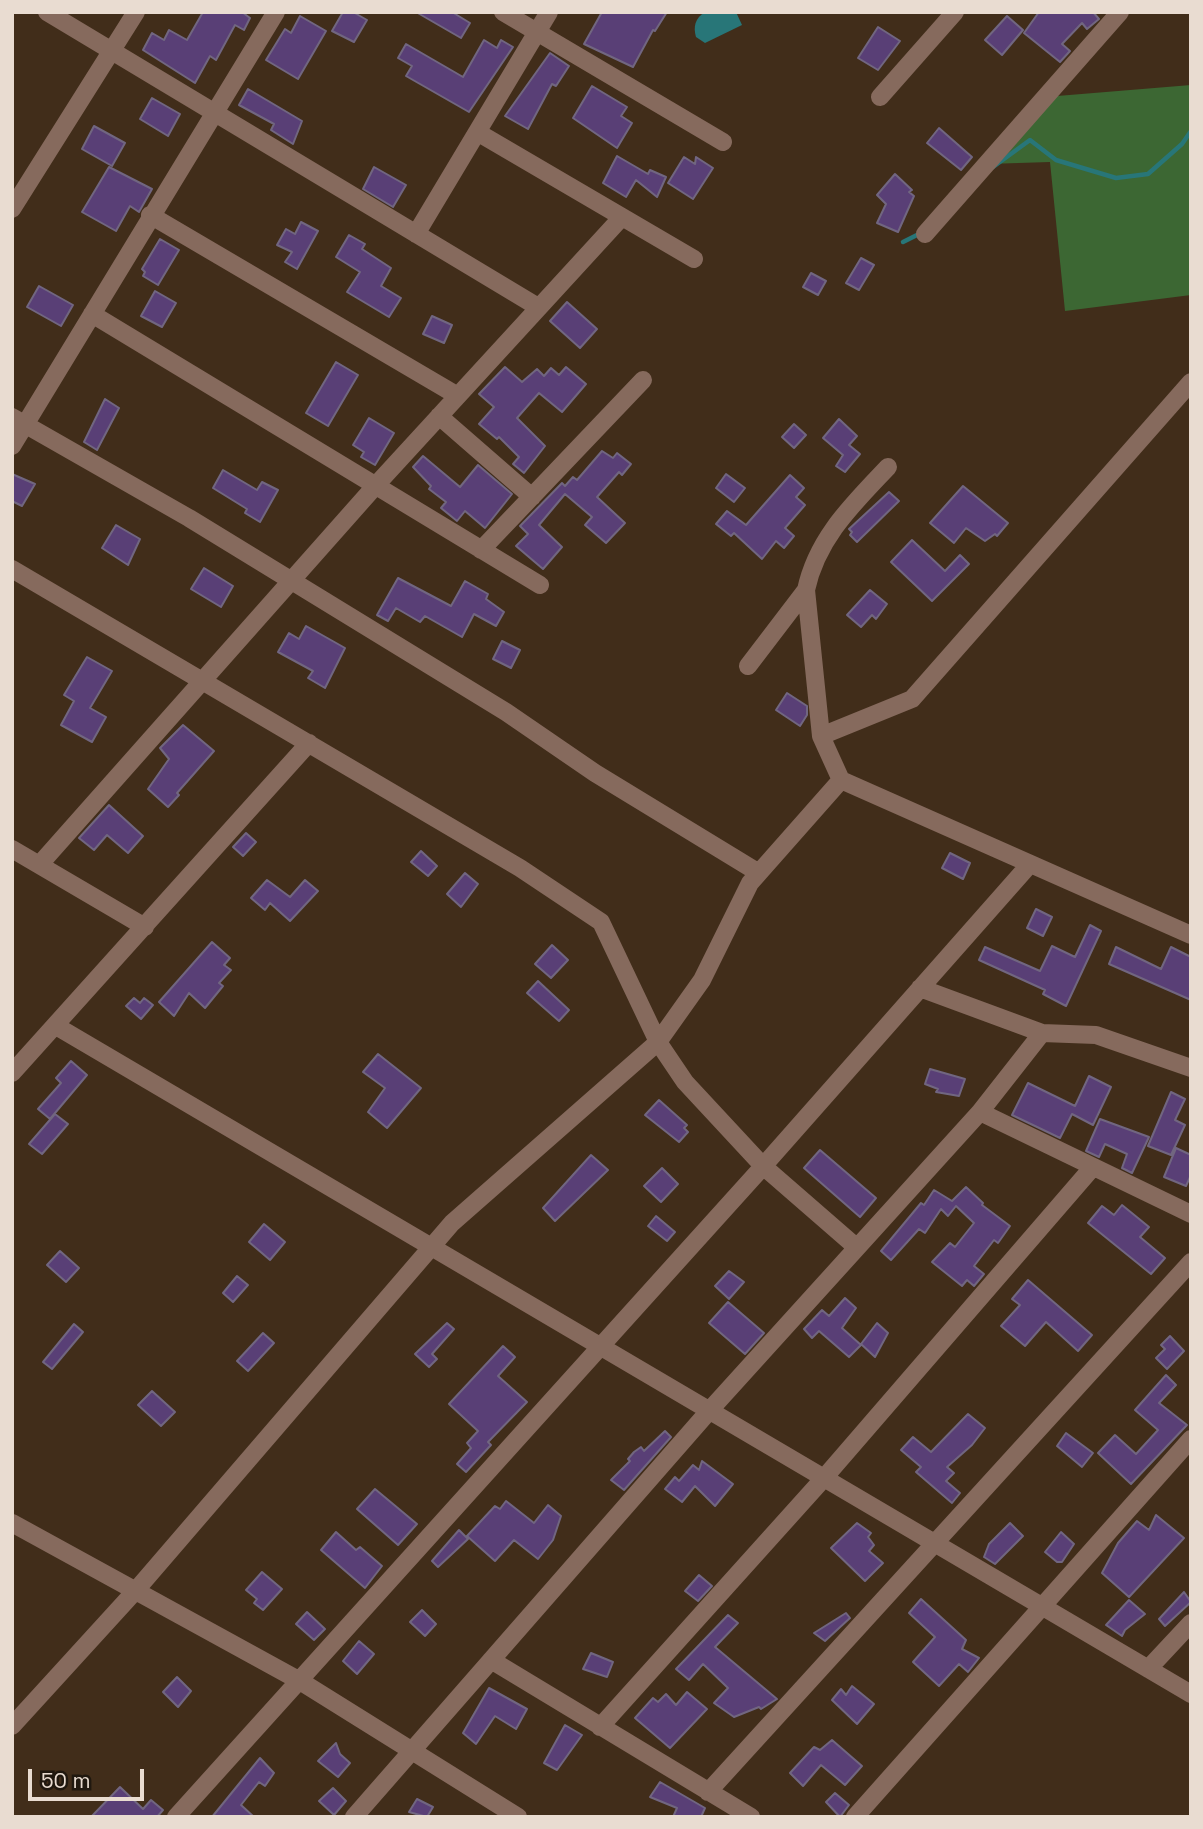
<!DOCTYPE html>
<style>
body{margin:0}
#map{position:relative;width:1203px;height:1829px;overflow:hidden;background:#412d1a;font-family:"Space Grotesk",sans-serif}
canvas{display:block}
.frame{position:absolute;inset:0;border:14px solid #e9dcd1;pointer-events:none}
.scale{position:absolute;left:28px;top:1769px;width:116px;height:32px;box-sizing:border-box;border:4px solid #e9dcd1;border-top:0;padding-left:9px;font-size:21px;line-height:24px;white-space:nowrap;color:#e9dcd1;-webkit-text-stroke:5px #20180f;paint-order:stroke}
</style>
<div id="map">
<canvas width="1203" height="1829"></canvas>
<div class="frame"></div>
<div class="scale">50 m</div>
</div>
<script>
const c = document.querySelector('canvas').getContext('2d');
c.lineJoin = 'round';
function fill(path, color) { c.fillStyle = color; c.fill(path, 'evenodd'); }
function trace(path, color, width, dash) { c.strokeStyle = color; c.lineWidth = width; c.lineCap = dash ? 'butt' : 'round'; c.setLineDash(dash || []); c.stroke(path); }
fill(new Path2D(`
 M1191 85V295L1065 311 1050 162 987 164 1045 97Z`), '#3c6733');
fill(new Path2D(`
 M705 12H736L742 25 705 43 696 37C693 27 695 18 705 12Z`), '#287678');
trace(new Path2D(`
 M993 167 1030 140 1056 160 1116 178 1148 174 1182 144 1191 131
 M903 242 921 233`), '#287678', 4.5);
const building = new Path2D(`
 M203 12H242L250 18 244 30 235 25 216 60 210 56 195 83 143 50 152 33 164 40 169 30 187 40Z
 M343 12H353L367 20 354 42 332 31Z
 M416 12H452L470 23 461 38Z
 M602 12H667L655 31 653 30 633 67 584 44Z
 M1039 12H1093L1099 19 1087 29 1082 23 1062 44 1070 51 1060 62 1024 33Z
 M300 16 326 31 298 79 266 60 285 29 291 33Z
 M1007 16 1023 30 1002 55 985 40Z
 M878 27 900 41 878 70 858 58Z
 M484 40 497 48 501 40 513 47 469 112 406 76 412 66 398 58 406 44 463 77Z
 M550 53 569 66 556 86 552 84 528 129 505 116Z
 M592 86 627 107 621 116 632 123 617 148 573 118Z
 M248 89 302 121 293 144 271 130 274 124 239 105Z
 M152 98 180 114 168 136 140 119Z
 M94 126 125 143 112 166 82 149Z
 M939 128 972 157 961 170 927 143Z
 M617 156 648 174 650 170 666 177 657 197 636 180 626 197 603 183Z
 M684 157 695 164 696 157 713 168 693 199 668 183Z
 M109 167 152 189 139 212 130 206 116 231 82 212Z
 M374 167 406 185 393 207 363 189Z
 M895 174 912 190 909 192 914 196 898 232 877 223 886 204 877 195Z
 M301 222 318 231 297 269 285 262 292 252 277 245 286 229 295 234Z
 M349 235 365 244 362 249 391 268 381 286 401 298 389 317 347 292 360 272 336 257Z
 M160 239 179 250 158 285 143 276 145 272 142 269Z
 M861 258 874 265 859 290 846 283Z
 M811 273 826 281 818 295 803 287Z
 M39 286 73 305 61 326 27 307Z
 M155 291 176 303 162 327 141 316Z
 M567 302 597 329 580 348 550 321Z
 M432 316 452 325 444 343 423 334Z
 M336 362 358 375 328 426 306 413Z
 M505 367 522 382 537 369 544 376 551 368 559 375 566 367 586 384 562 412 539 393 517 418 545 446 524 473 513 464 519 457 499 437 497 439 479 424 494 407 479 394Z
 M105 399 119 408 97 450 84 442Z
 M369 418 394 433 375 465 361 457 364 452 353 445Z
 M839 419 857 436 849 445 860 454 845 472 836 466 843 455 823 438Z
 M794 424 806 435 794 448 782 437Z
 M602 451 613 458 617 453 631 464 622 475 619 472 597 497 625 523 606 543 585 525 592 517 565 494 539 525 562 547 543 569 516 546 528 534 520 526 562 483 565 486 573 477 577 480Z
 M423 456 460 487 478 465 512 494 485 528 465 511 457 521 441 508 446 502 429 489 431 486 413 467Z
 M223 470 257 490 262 482 278 490 260 522 245 513 247 509 213 488Z
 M12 474 35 484 22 506 12 501Z
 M726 474 745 488 734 502 716 488Z
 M790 475 804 488 796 497 805 505 785 528 794 536 784 548 776 541 762 559 734 533 731 536 716 524 727 511 746 525Z
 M963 486 1008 523 997 536 995 534 985 541 966 528 954 543 930 523Z
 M889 492 899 501 857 542 850 535 852 532 849 529Z
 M116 525 140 539 128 565 102 548Z
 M912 540 945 571 960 555 969 564 932 601 891 562Z
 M204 568 233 586 221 607 191 589Z
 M398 578 451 606 465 581 488 594 486 599 504 612 496 626 474 614 462 637 425 616 420 622 396 608 388 621 377 615Z
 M870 590 887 604 876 619 872 615 861 627 847 615Z
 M306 626 345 648 325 688 308 678 313 671 278 652 289 633 299 639Z
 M502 641 520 650 511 668 493 659Z
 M87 657 112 671 90 708 106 717 92 742 61 725 74 701 64 695Z
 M787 693 807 706V715L800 726 776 710Z
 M183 725 214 751 177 793 179 795 168 807 148 789 169 759 160 748Z
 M109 805 143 836 128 853 107 835 94 850 79 838Z
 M246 833 256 842 243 856 233 847Z
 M421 851 437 866 428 876 411 862Z
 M950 853 970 863 963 879 942 868Z
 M465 873 478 884 461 907 447 894Z
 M267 880 290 897 305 880 318 891 290 921 270 903 265 910 251 898Z
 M1036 909 1052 917 1043 936 1027 928Z
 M1090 925 1101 931 1066 1006 1043 994 1045 990 979 960 985 947 1040 971 1052 946 1075 957Z
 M212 942 230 958 224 965 231 970 219 983 223 986 205 1008 189 993 174 1016 159 1002Z
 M552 945 568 960 551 978 535 964Z
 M1116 947 1161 969 1171 947 1191 957V1000L1109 964Z
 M538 981 569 1010 559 1021 527 993Z
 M134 998 140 1003 144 998 153 1005 141 1019 126 1006Z
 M378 1054 421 1088 387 1128 368 1112 385 1088 363 1072Z
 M71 1061 87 1075 50 1119 38 1109 61 1083 56 1078Z
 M930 1069 965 1079 959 1096 936 1092 938 1089 925 1084Z
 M1089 1076 1111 1087 1093 1125 1072 1114 1060 1138 1012 1115 1028 1083 1075 1106Z
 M1171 1092 1185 1099 1175 1120 1185 1125 1171 1155 1148 1146Z
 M659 1100 687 1125 684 1128 688 1132 679 1142 645 1115Z
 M55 1114 68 1124 42 1154 29 1144Z
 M1100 1119 1149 1137 1132 1173 1122 1168 1127 1154 1105 1144 1099 1157 1086 1151Z
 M1176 1148 1191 1155V1175L1186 1186 1164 1177Z
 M820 1150 876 1198 860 1217 804 1168Z
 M591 1155 608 1170 555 1221 543 1208Z
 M662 1168 678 1184 661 1202 644 1186Z
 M966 1187 983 1203 982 1205 1010 1226 998 1243 994 1240 974 1266 984 1274 974 1286 967 1280 962 1286 932 1262 950 1243 955 1247 974 1223 956 1206 948 1216 941 1209 925 1233 919 1229 891 1260 881 1251 921 1203 924 1205 934 1190 952 1201Z
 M1122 1205 1149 1227 1140 1237 1165 1258 1151 1274 1088 1223 1102 1206 1114 1215Z
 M656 1216 675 1232 667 1241 648 1226Z
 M264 1224 285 1242 270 1260 249 1242Z
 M60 1251 79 1268 66 1282 47 1265Z
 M729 1271 744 1282 729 1299 715 1286Z
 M237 1276 248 1285 233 1302 223 1293Z
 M1028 1280 1092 1335 1078 1351 1046 1322 1025 1346 1001 1326 1020 1305 1012 1299Z
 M845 1298 856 1308 842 1328 861 1345 849 1357 819 1331 812 1338 804 1329 822 1310 829 1316Z
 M728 1302 764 1333 745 1354 709 1323Z
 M447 1323 454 1329 432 1354 437 1359 429 1367 415 1354Z
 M877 1323 888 1333 875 1357 861 1344Z
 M74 1324 83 1332 52 1369 43 1362Z
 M263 1333 274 1343 248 1371 237 1361Z
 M1170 1336 1184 1351 1167 1369 1156 1358 1165 1349 1161 1345Z
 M503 1346 515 1357 498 1376 527 1402 488 1442 491 1445 466 1472 457 1464 471 1448 467 1443 478 1431 449 1404Z
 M1166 1375 1176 1385 1159 1403 1187 1425 1131 1484 1098 1453 1115 1435 1136 1454 1158 1430 1135 1410Z
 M152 1391 175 1412 161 1426 138 1405Z
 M968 1414 985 1428 972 1445 947 1467 954 1473 946 1481 960 1493 952 1503 916 1472 921 1467 901 1450 913 1437 931 1452Z
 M665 1431 671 1437 624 1490 611 1480 630 1461 628 1459 634 1452 641 1447 644 1451Z
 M1066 1433 1093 1453 1082 1467 1057 1446Z
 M702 1461 733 1484 715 1506 695 1486 682 1502 665 1489 675 1477 679 1481 693 1465 699 1470Z
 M375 1489 417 1524 398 1545 357 1509Z
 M506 1501 534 1523 548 1505 561 1516 553 1540 538 1559 514 1540 495 1561 467 1536 495 1506 500 1509Z
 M1156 1515 1184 1538 1129 1597 1102 1573 1118 1543 1137 1521 1149 1530Z
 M857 1523 871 1533 868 1537 874 1545 869 1551 883 1563 865 1581 831 1548Z
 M1010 1523 1023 1536 995 1564 984 1557 989 1544Z
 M459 1530 468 1539 438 1567 432 1561Z
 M336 1532 356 1550 360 1547 382 1566 365 1588 321 1550Z
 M1061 1532 1074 1544 1062 1562H1057L1045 1552Z
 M262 1572 282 1589 263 1610 254 1603 257 1599 246 1590Z
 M699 1575 712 1586 698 1601 685 1591Z
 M1184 1592 1191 1602 1165 1626 1159 1619Z
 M921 1599 966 1640 962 1649 979 1658 968 1672 959 1664 939 1686 913 1662 935 1637 909 1613Z
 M1129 1600 1145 1614 1125 1630 1122 1636 1106 1625Z
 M422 1610 436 1624 425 1636 410 1622Z
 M307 1612 325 1629 314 1640 296 1624Z
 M846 1613 850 1618 825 1641 814 1633Z
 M728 1615 738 1623 715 1647 777 1699 761 1709 759 1707 734 1717 714 1703 728 1688 703 1664 689 1680 676 1669Z
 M359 1641 374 1654 357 1674 343 1661Z
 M591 1653 613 1662 607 1677 583 1669Z
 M177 1677 191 1691 178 1707 163 1692Z
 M852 1686 874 1704 857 1724 832 1700 841 1689 846 1695Z
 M489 1688 527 1709 516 1729 495 1716 476 1744 463 1733Z
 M687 1692 707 1709 670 1748 635 1718 653 1698 658 1702 666 1694 676 1705Z
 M565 1725 582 1735 557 1770 544 1763Z
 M832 1740 862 1766 845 1785 821 1765 803 1786 790 1773 814 1747 820 1750Z
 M336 1743 340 1754 350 1763 338 1777 318 1761Z
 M260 1758 274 1773 265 1786 259 1782 241 1805 254 1817H212Z
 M660 1782 705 1808 701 1817H673L677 1808 650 1797Z
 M120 1787 143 1809 151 1800 163 1810 157 1817H91Z
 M333 1788 346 1801 334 1815 319 1801Z
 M835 1793 849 1805 840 1817 826 1802Z
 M417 1799 433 1807 427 1817 409 1812Z`);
fill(building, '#593f76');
trace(building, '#716680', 2);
trace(new Path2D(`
 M47 12 538 307
 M503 12 723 142
 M880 97 955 12
 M477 132 694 259
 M12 209 136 12
 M150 215 458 396
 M416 234 549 12
 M925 234 1120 12
 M92 314 540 585
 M439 416 532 497
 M12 417 189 518 506 712 595 773 759 873
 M12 446 276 12
 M481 550 643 380
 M12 569 520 868 601 922 658 1042 685 1082 763 1166 855 1246
 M806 590C817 538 853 504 888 467
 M748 666 806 590 821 736
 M841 780 1191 935
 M12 849 145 927
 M40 864 377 484 622 217
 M920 988 1042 1033 1096 1035 1191 1068
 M56 1026 1191 1694
 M12 1073 309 743
 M980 1112 1191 1214
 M12 1523 300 1681 518 1817
 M491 1660 751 1817
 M1148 1669 1191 1623
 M12 1726 137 1589 452 1223 658 1042 702 980 750 883 841 780 821 736 912 699 1191 382
 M600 1727 824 1478 1092 1168
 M708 1792 1191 1262
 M176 1817 758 1172 1030 864
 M354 1817 709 1411 980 1112 1042 1033
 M855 1817 1191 1439`), '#866a5d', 18);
</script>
